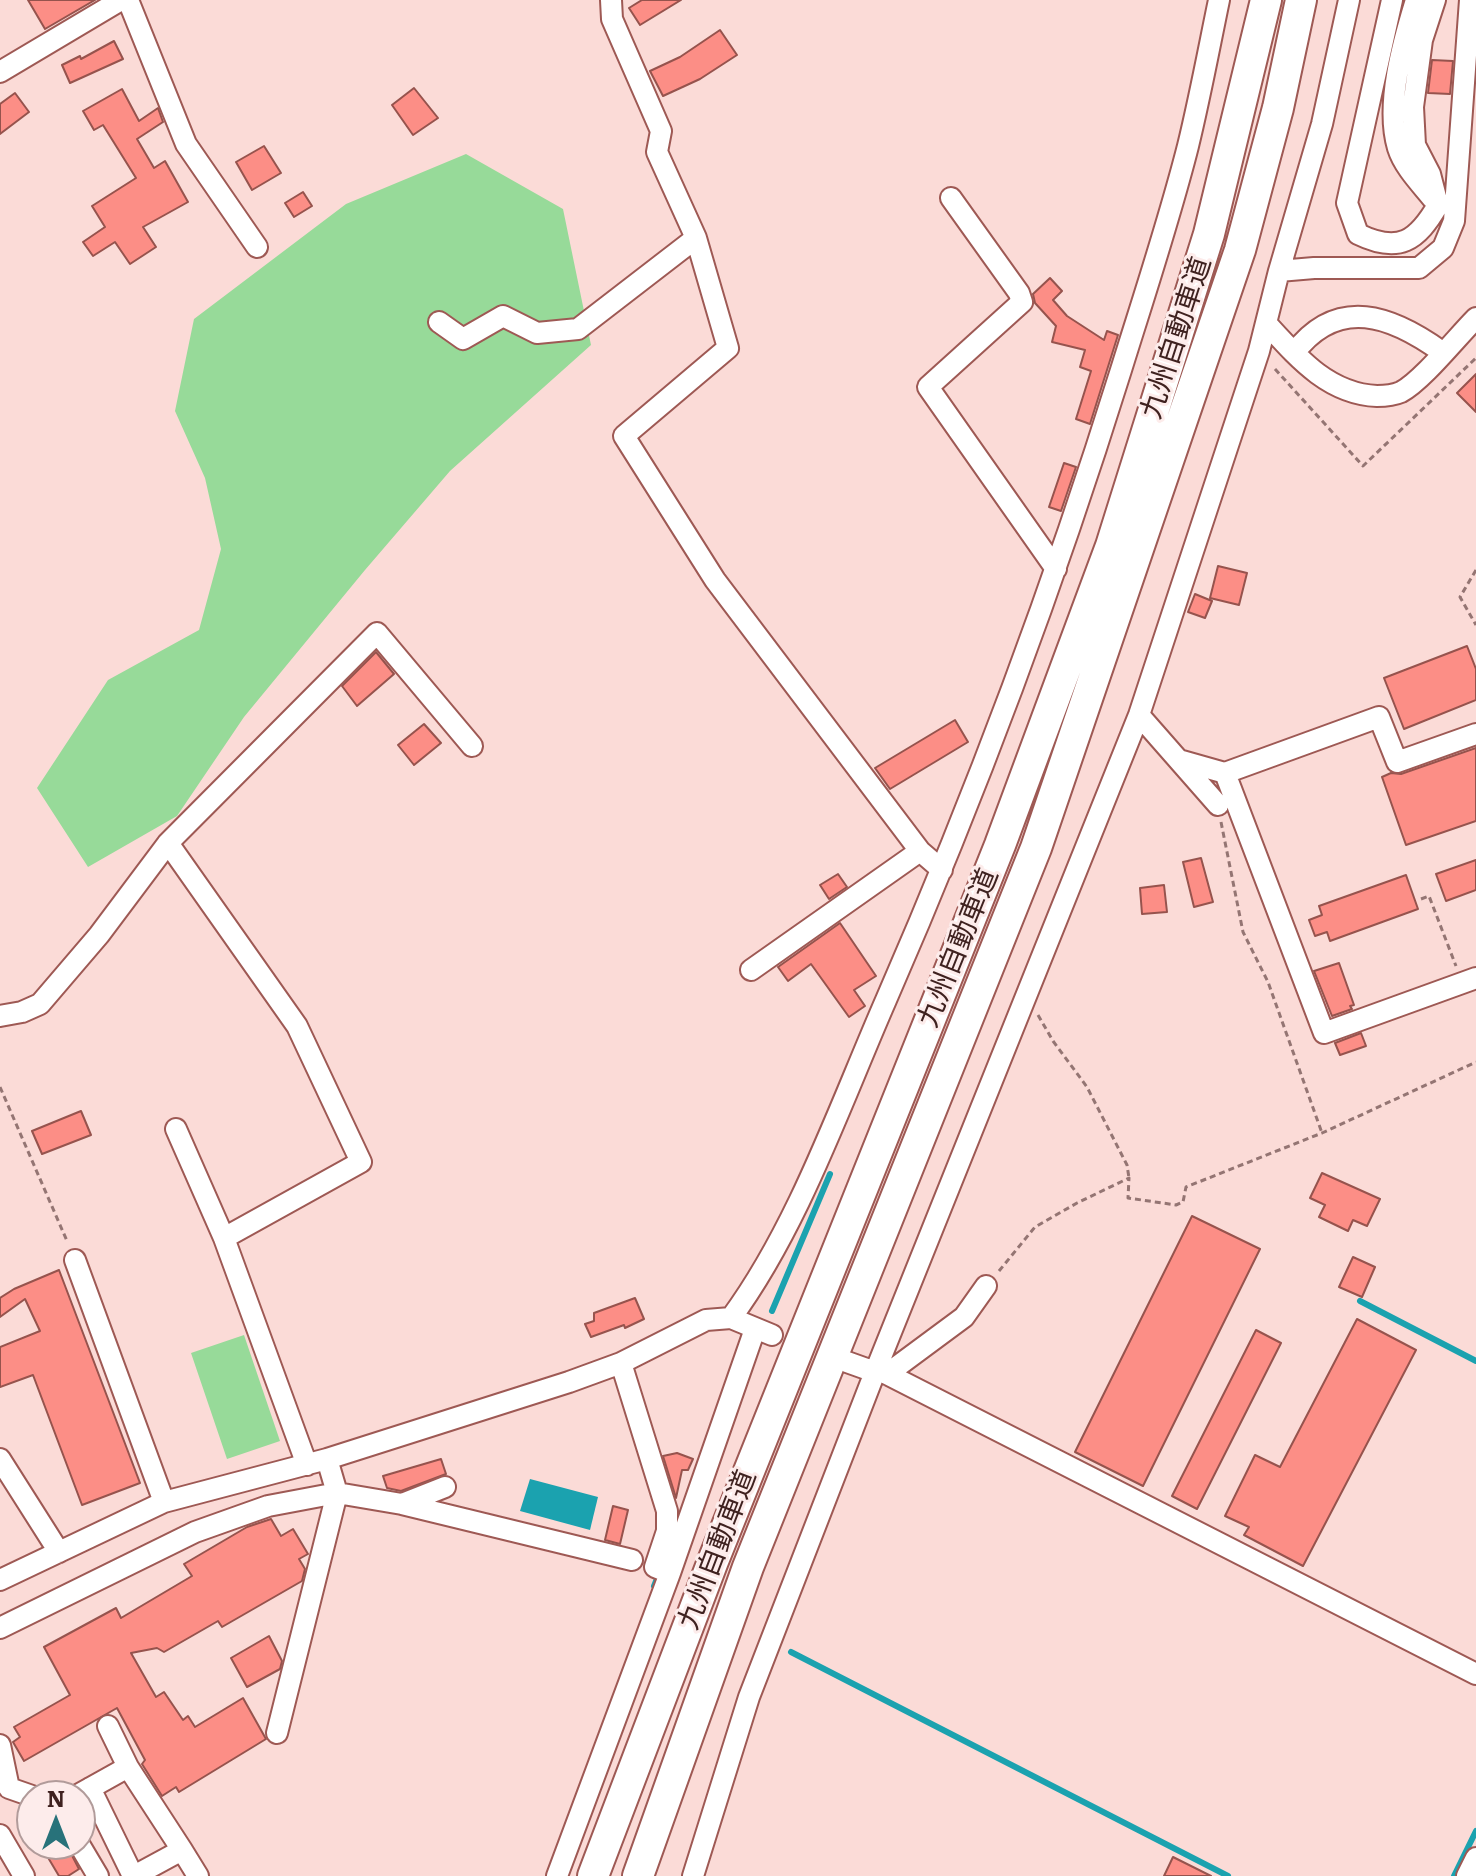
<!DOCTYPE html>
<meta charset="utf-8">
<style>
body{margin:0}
#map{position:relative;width:1476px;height:1876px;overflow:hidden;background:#fbdbd7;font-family:Literata,serif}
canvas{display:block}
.north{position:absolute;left:16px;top:1780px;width:80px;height:80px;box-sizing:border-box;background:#fdeceb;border:2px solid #b19b9a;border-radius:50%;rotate:0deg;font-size:22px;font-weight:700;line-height:32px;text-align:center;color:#3f2220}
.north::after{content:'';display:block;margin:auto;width:28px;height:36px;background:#28727a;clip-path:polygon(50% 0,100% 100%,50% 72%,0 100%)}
</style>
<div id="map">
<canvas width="1476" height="1876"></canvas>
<div class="north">N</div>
</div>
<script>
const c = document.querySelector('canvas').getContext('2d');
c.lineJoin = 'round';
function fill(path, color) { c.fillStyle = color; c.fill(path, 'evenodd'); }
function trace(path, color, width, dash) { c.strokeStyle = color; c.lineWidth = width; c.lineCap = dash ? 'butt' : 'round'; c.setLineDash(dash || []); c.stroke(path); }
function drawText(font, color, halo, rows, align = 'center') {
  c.font = font + ' Literata,"Noto Sans JP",serif'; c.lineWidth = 6; c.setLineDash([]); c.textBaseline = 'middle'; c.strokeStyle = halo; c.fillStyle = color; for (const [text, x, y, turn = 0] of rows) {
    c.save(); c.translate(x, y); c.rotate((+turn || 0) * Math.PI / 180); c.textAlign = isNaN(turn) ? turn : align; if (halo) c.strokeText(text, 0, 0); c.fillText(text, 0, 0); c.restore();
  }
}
fill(new Path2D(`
 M466 154 563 209 591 345 450 471 365 570 244 717 177 816 88 867 37 788 108 680 199 630 221 549 205 478 175 411 194 319 346 204Z
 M244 1335 280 1441 227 1459 191 1353Z`), '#97da99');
fill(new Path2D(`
 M530 1479 598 1497 590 1530 520 1511Z`), '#1ba2af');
trace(new Path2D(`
 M1360 1301 1476 1361
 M772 1311 830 1174
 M654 1586 660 1571
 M791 1652 1228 1876
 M1454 1876 1476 1831`), '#1ba2af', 6);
const building = new Path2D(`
 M28 0H95L45 29Z
 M642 0H681L640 25 629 8Z
 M720 30 737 55 700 79 663 96 650 71 680 57Z
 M114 41 123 59 70 83 62 65 80 56 81 59Z
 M1432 60 1453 61 1450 94 1428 93Z
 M414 88 438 118 413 135 392 105Z
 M122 89 139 121 158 108 163 122 137 139 154 168 165 161 188 202 143 227 156 247 130 264 115 242 93 256 83 242 105 227 92 206 136 178 103 125 94 130 83 111Z
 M15 93 29 112 0 134V104Z
 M264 146 281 173 252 190 236 162Z
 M303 192 312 206 294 217 285 203Z
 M1050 278 1062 291 1053 300 1067 316 1104 340 1107 331 1118 335 1090 424 1076 419 1091 371 1080 367 1085 350 1052 342 1056 326 1035 303 1033 294Z
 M1476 374V412L1457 393Z
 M1064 463 1076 467 1061 511 1049 507Z
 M1218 566 1247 573 1239 605 1210 598Z
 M1195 594 1212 601 1205 618 1188 612Z
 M1467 646 1476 669V700L1404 729 1384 678Z
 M376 652 394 674 357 706 342 686Z
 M955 720 968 742 890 789 875 768Z
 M424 724 441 743 414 765 398 745Z
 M1476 748V821L1406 845 1382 777 1391 773 1401 774Z
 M1201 858 1213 902 1194 907 1183 862Z
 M1476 860V890L1446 901 1436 874Z
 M838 874 847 887 829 899 820 885Z
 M1406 875 1418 909 1330 941 1327 932 1315 936 1309 920 1322 915 1319 906Z
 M1164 885 1167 912 1142 914 1140 888Z
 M840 923 876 976 854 990 865 1006 849 1017 811 964 788 981 778 967Z
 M1339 963 1354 1005 1350 1006 1352 1009 1332 1016 1314 971Z
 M1361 1033 1366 1046 1340 1055 1335 1043Z
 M81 1111 91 1135 42 1154 32 1131Z
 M1322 1173 1380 1199 1367 1226 1353 1220 1348 1231 1319 1217 1325 1205 1310 1198Z
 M1192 1216 1260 1249 1143 1486 1075 1452Z
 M1353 1257 1375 1267 1362 1297 1339 1287Z
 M59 1270 140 1483 82 1505 33 1375 0 1387V1347L40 1331 25 1299 0 1317V1298L14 1289Z
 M635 1298 644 1319 625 1328 624 1325 591 1337 585 1324 594 1321V1313Z
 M1357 1319 1416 1350 1303 1566 1244 1535 1249 1527 1225 1516 1255 1455 1280 1467Z
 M1256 1330 1281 1343 1197 1509 1172 1496Z
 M677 1453 693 1459 688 1470H682L676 1498 663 1456Z
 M441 1459 446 1474 401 1491 387 1488 383 1476Z
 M613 1506 628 1510 620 1544 605 1540Z
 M271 1519 281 1536 293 1529 308 1554 299 1559 305 1569 302 1581 222 1627 218 1621 164 1652 157 1648 131 1653 156 1697 164 1692 183 1720 188 1716 195 1727 243 1698 266 1739 179 1792 176 1787 162 1796 142 1764 145 1760 117 1708 24 1761 13 1742 20 1737 14 1727 70 1695 44 1647 116 1608 121 1618 192 1576 184 1564 247 1527Z
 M269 1636 282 1661 280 1669 247 1687 231 1658Z
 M40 1844H66L79 1869 68 1876H59Z
 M1173 1857 1211 1876H1164Z`);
fill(building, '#fc8e86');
trace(building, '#96534d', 2);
const minor = new Path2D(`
 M128 0 186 144 257 247
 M1392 0 1347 203 1358 234C1399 254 1417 241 1438 205L1430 174 1415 145 1413 107 1422 40 1435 0
 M1416 0C1403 42 1385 105 1398 148 1404 167 1421 184 1433 199
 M0 72 121 0
 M951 198 1019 293 1022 302 928 387 1056 569
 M696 238 728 348 624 436 715 580 920 851 942 870
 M1279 271 1314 268H1419L1443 248 1454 221 1470 0
 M439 322 463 339 503 316 537 333 578 329 696 238 657 152 661 131 612 19 611 0
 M1266 323C1297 357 1328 394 1377 396 1384 396 1394 395 1401 392 1422 381 1457 337 1476 318
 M1294 353C1338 295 1392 316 1442 352
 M1139 715 1218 805
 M1179 760 1225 773 1324 1033 1476 978
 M1225 773 1379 717 1397 762 1476 734
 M168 843 297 1026 361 1162 224 1238
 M751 970 920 851
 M0 1016 22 1012 40 1004 99 935 168 843 377 633 472 746
 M176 1129 224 1238 307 1465
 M75 1260 164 1502
 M731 1318C798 1227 840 1105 886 1000 976 794 1054 585 1121 370 1144 296 1169 221 1188 146 1200 97 1209 48 1219 0
 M847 1362 875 1372
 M621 1363 667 1511V1531L655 1567 670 1573 755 1329
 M879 1366 887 1374 1476 1674
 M887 1374 964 1317 986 1286
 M0 1459 59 1552
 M327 1459 337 1493 402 1504 445 1487
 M402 1504 632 1560
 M0 1580 164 1502 327 1459 569 1382 621 1363 706 1320 731 1318 772 1335
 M0 1628 195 1532 268 1506 337 1493 277 1733
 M0 1745 9 1788 32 1796
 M128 1767 182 1850 134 1876
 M90 1788 133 1876
 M76 1796 128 1767 108 1726
 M0 1835 24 1876
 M79 1844 98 1876
 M182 1850 198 1876
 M557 1876 670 1573
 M693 1876 749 1697 875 1372 1139 715 1259 351 1279 271 1322 124 1349 0
 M1467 1876 1476 1858`);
const highway = new Path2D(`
 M593 1876 713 1561 1000 845 1111 546 1209 234 1266 0
 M638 1876 748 1567 1036 848 1240 250 1278 108 1301 0`);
trace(minor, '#9e5954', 24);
trace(highway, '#9e5954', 34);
trace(new Path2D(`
 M1275 369 1363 466 1476 358
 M1476 570 1460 597 1476 625
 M1221 822 1243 932 1268 982 1322 1133
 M1421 899 1429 896 1456 966
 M1038 1015 1053 1041 1087 1087 1127 1165 1129 1178
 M0 1087 67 1241
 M999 1271 1035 1227 1077 1203 1129 1178 1128 1198 1176 1205 1183 1202 1186 1187 1322 1133 1476 1062`), '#947573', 3, [6, 4]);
trace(minor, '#fff', 20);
trace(highway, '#fff', 30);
drawText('28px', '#3f2220', '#fdeceb', [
 ["九州自動車道",1177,338,-72],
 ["九州自動車道",959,948,-68],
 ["九州自動車道",718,1550,-69]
]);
</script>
